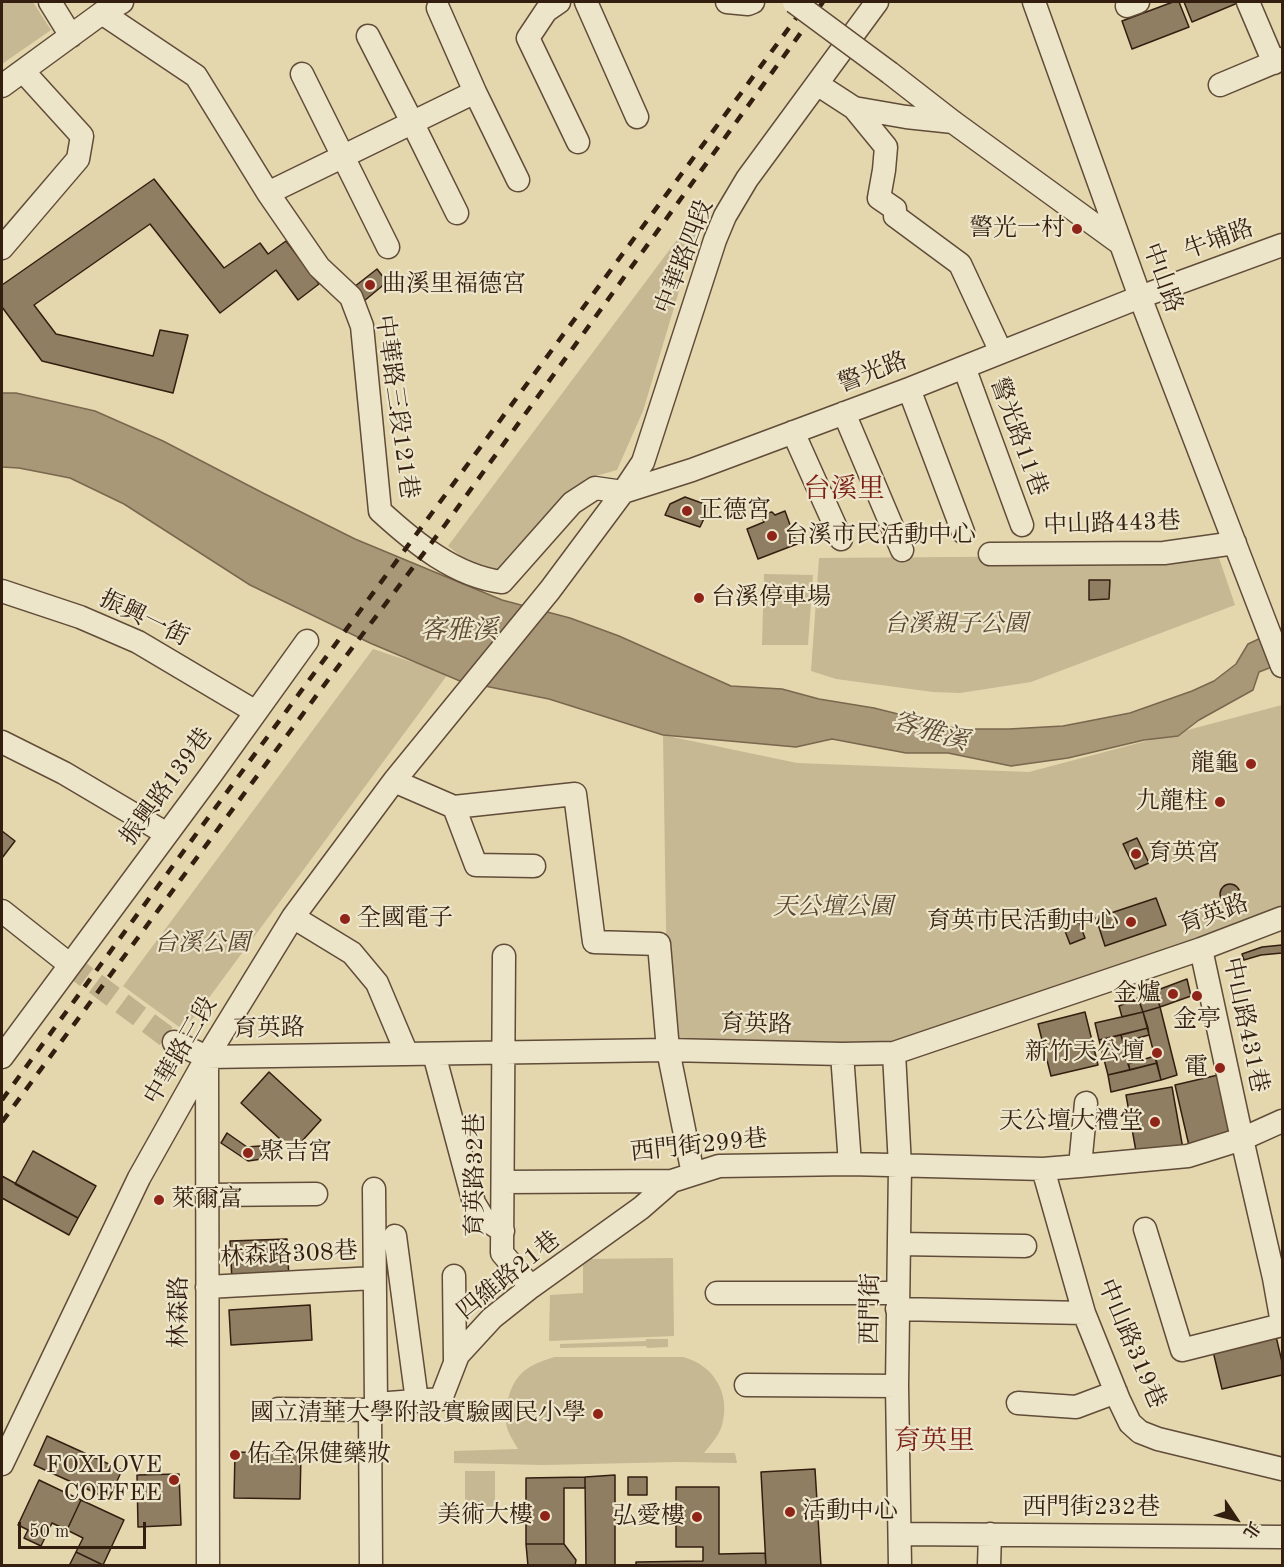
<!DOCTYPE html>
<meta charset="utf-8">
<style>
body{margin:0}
#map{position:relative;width:1284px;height:1567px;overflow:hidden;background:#e4d7ae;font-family:"Old Standard TT","Noto Serif TC",serif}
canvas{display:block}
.frame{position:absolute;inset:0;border:3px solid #341e10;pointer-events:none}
.north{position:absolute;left:1206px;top:1489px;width:60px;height:60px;-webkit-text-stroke:4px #ede5ca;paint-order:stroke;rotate:125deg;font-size:16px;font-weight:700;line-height:24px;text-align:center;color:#341e10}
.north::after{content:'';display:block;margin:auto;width:21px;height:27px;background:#341e10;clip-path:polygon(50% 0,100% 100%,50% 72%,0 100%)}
.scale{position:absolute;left:18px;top:1522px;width:128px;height:27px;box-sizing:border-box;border:3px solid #341e10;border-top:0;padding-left:8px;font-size:18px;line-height:21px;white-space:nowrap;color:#341e10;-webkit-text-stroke:4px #ede5ca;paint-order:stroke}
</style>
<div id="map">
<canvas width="1284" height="1567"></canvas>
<div class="frame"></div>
<div class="north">北</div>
<div class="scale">50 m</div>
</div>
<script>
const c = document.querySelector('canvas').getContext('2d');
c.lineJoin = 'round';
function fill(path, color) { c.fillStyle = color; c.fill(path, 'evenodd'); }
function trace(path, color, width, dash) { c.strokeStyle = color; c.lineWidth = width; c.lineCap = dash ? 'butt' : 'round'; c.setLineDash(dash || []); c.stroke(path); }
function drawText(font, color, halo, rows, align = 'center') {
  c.font = font + ' "Old Standard TT","Noto Serif TC",serif'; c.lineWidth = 4.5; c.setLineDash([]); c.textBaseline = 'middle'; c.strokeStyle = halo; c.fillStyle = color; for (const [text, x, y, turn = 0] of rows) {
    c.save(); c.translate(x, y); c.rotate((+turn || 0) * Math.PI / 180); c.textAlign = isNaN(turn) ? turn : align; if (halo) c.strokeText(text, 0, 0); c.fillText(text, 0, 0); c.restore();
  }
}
fill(new Path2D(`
 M2 2H33L51 30 2 64Z
 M706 201 643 411 617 470 585 479 516 567C482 579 474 566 448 546Z
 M1218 555 1235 605 1031 682 960 693 933 692 836 679 811 671 819 558Z
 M764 574 813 575 808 645H762Z
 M373 649 448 674 197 1014 182 1029 123 986Z
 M1282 705V916L894 1053 668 1050 663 735 797 763 1029 772Z
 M673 1258 674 1336 549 1341 550 1295 583 1293V1259Z
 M646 1339H668V1347L647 1348 646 1346 560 1348V1344L646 1341Z
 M555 1357H683C714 1365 731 1394 722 1425 719 1436 711 1444 704 1453H735L737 1463 678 1462 543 1465 454 1463V1451L518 1449C513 1440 507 1432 506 1423 504 1415 507 1407 508 1399 515 1372 530 1364 555 1357Z
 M465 1471H495V1509H465Z`), '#c6b893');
const water = new Path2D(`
 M2 393H16L95 411 163 441 263 493 355 539 502 600 570 618 619 636 731 686 782 689 819 699 874 708 958 729H1009L1063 726 1130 713 1192 691 1214 681 1236 664 1248 644 1282 628V663L1259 672 1253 690 1199 720 1178 736 1144 740 1068 758 1011 766 948 753H906L832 739 796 747 663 735 549 699 460 681 370 643 250 585 124 504 70 478 19 468 2 467Z`);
fill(water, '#a89878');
trace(water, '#7a674e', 1.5);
const building = new Path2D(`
 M1173 2H1179L1189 27 1132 49 1122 21Z
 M1184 2H1240L1192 22Z
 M154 179 224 268 260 243 268 254 286 241 319 284 298 300 276 270 220 313 150 224 34 305 56 334 153 356 160 330 188 335 173 393 42 361 2 307V285Z
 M377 269 387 282 364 301 354 287Z
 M685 497 710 506 700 527 665 515 670 504Z
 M785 511 797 544 758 559 747 529 764 522 762 517 766 513 772 512 775 515Z
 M1089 580H1110L1109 599 1089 600Z
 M2 831 15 841 2 858Z
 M1137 838 1149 863 1135 869 1123 844Z
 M1220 894a10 10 0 1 1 20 0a10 10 0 1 1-20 0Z
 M1156 898 1166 925 1105 946 1096 918Z
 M1075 912 1085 938 1070 944 1060 918Z
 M1282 945V953L1261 955 1244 960 1242 954 1262 947Z
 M1187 979 1191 996 1160 1007 1155 991Z
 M1155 991 1160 1007 1143 1012 1138 998Z
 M1138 998 1143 1012 1122 1017 1119 1006Z
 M1160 1007 1177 1075 1161 1080 1143 1012Z
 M1085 1012 1098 1065 1051 1076 1038 1024Z
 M1143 1012 1148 1028 1099 1040 1095 1023Z
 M1148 1028 1149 1035 1123 1042 1121 1035Z
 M1121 1035 1130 1070 1108 1075 1099 1040Z
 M1155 1056 1157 1063 1130 1070 1128 1064Z
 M1157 1063 1161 1080 1111 1092 1108 1075Z
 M269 1072 321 1120 293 1151 241 1103Z
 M1218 1075 1233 1140 1190 1150 1175 1085Z
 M1172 1087 1183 1149 1137 1157 1126 1095Z
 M227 1133 247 1147 260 1146 262 1159 248 1161 221 1143Z
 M33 1151 96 1186 78 1218 15 1184Z
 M2 1176 78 1218 69 1235 2 1198Z
 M287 1239 289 1279 232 1281 230 1241Z
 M310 1305 312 1340 231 1345 229 1310Z
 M1275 1332 1282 1362V1375L1222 1389 1212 1347Z
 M47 1436 122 1470 109 1499 34 1465Z
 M235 1452 301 1454 300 1499 234 1498Z
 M815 1469 821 1566H766L761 1472Z
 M179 1474 181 1525 138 1527 137 1475Z
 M615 1475V1566H586L585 1477Z
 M585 1477V1488H564V1544H526V1478Z
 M628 1477H647V1495H628Z
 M39 1480 81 1500 67 1530 52 1523 41 1546 24 1538 28 1530 18 1525Z
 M676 1487H719V1554L765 1553 766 1566H636V1562L703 1561V1547H676Z
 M81 1500 124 1520 103 1565 76 1552 83 1538 67 1530Z
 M526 1544H564L576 1560 575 1566H528Z
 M76 1552 103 1565 69 1566Z`);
fill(building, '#907e62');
trace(building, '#341e10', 1.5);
trace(new Path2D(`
 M69 964 174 1042`), '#c1b28e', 22, [22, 11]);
const minor = new Path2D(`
 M50 2 71 36
 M559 2 546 11 528 38 578 142
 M586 2 637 117
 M727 2 748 4 753 2
 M1034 2 1140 297 1282 666
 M1248 2 1274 63
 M1127 6 1138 2
 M438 8 475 92 518 180
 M102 13 196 76 268 193 319 267 351 297 362 326 380 511C415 543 455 576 502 582L572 503 595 488 623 492 692 470 909 389 1140 297 1282 245
 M368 36 412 122 457 213
 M890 73 953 122 1121 244
 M302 74 388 247
 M817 84 854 108 906 117 953 122
 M1220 85 1282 59
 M2 86 102 13 122 2
 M854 108 886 147 884 170 879 198 895 209V216L960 264 1001 352
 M268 193 475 92
 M2 248 78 159 82 136 23 71
 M964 367 1022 525
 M909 389 963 532
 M844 413 902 550
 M793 432 841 539
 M990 554 1164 553 1235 543
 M2 591 80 617 138 642 256 712
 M2 742 64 773 167 834
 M394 781 454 807 575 794 594 942 659 944 668 1050 693 1174
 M454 807 476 865 534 866
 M2 911 69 964
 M293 917 352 953 377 983 407 1054
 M1201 949 1242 1139 1274 1278 1282 1323
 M504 956 502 1253 531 1287
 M174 1042 207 1057 668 1050 842 1054 894 1053 1201 949 1282 918
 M894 1053 900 1166 897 1386 900 1566
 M434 1054 474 1203 483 1218 503 1231
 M842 1054 850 1164
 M2 1057 210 776 307 641
 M207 1059 208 1566
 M1080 1166 1086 1103
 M1043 1169 1084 1313 1119 1400 1130 1423 1140 1432 1158 1439 1282 1469
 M503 1182 672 1181 719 1166 850 1164 1043 1169 1080 1166 1188 1156 1242 1139 1282 1121
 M374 1189 376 1404
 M207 1195 316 1194
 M1145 1229 1182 1350 1282 1325
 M395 1236 417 1401
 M899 1244 1025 1246
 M454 1276 455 1361
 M207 1287 374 1278
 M717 1293H897
 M897 1309 1084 1313
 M746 1385 897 1386
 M1018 1403 1076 1407 1116 1392
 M278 1409 370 1410
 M2 1464 139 1178 207 1057 293 917 394 781 550 590 623 492 643 462 715 240 725 216 747 179 877 2
 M900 1534 1282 1537
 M371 1566 370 1410 376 1404 441 1399 458 1355 492 1318 531 1287 641 1208 672 1181
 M989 1566 990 1534`);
trace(minor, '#604c38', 25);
trace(minor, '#ede5ca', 22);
trace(new Path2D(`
 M2 1100C269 733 539 368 808 2
 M2 1122 322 688 445 525 823 2`), '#341e10', 4.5, [10, 10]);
const minorBridge = new Path2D(`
 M794 2 890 73`);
trace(minorBridge, '#604c38', 25, []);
trace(minorBridge, '#ede5ca', 22);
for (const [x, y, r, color] of [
 [1077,229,6,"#8f2418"],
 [370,285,6,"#8f2418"],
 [687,511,6,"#8f2418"],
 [772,536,6,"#8f2418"],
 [699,598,6,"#8f2418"],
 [1251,764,6,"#8f2418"],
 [1220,802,6,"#8f2418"],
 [1136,854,6,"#8f2418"],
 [345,919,6,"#8f2418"],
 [1131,922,6,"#8f2418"],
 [1173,994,6,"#8f2418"],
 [1197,996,6,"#8f2418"],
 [1157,1053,6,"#8f2418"],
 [1220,1068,6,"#8f2418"],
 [1155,1122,6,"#8f2418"],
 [248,1153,6,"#8f2418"],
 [159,1200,6,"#8f2418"],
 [598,1414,6,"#8f2418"],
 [235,1455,6,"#8f2418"],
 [174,1480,6,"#8f2418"],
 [790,1512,6,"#8f2418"],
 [545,1516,6,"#8f2418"],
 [697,1517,6,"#8f2418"]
]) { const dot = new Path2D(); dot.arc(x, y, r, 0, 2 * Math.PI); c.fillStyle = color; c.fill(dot); trace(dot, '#ede5ca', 2); }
drawText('24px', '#341e10', '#ede5ca', [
 ["警光一村",1065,229],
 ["曲溪里福德宮",382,285,"left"],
 ["正德宮",699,511,"left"],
 ["台溪市民活動中心",784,536,"left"],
 ["台溪停車場",711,598,"left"],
 ["龍龜",1239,764],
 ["九龍柱",1208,802],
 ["育英宮",1148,854,"left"],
 ["全國電子",357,919,"left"],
 ["育英市民活動中心",1119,922],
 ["金爐",1161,994],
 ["金亭",1197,1020,"center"],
 ["新竹天公壇",1145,1053],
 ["電",1208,1068],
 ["天公壇大禮堂",1143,1122],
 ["聚吉宮",260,1153,"left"],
 ["萊爾富",171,1200,"left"],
 ["國立清華大學附設實驗國民小學",586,1414],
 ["佑全保健藥妝",247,1455,"left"],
 ["FOXLOVE",162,1466],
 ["COFFEE",162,1494],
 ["活動中心",802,1512,"left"],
 ["美術大樓",533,1516],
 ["弘愛樓",685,1517]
], 'right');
drawText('24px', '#341e10', '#ede5ca', [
 ["牛埔路",1219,240,-20],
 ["中華路四段",685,257,-69],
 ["中山路",1162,278,70],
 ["警光路",873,373,-21],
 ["中華路三段121巷",396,407,82],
 ["警光路11巷",1018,437,70],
 ["中山路443巷",1112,524,-2],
 ["振興一街",144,619,26],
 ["振興路139巷",167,787,-54],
 ["育英路",1214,915,-20],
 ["育英路",756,1025,1],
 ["中山路431巷",1245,1025,78],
 ["育英路",269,1029,-1],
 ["中華路三段",181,1051,-60],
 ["西門街299巷",699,1146,-6],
 ["育英路32巷",476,1175,-90],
 ["林森路308巷",289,1255,-3],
 ["四維路21巷",509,1276,-39],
 ["西門街",871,1309,-89],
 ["林森路",180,1312,-90],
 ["中山路319巷",1131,1344,67],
 ["西門街232巷",1091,1508]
]);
drawText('italic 24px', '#584431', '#ede5ca', [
 ["台溪親子公園",956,625],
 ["天公壇公園",833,908],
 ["台溪公園",202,944]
]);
drawText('italic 26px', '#5d4934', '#ede5ca', [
 ["客雅溪",459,631],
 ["客雅溪",930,732,17]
]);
drawText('27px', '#7a1f14', '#ede5ca', [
 ["台溪里",844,490],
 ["育英里",934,1442]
]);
</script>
